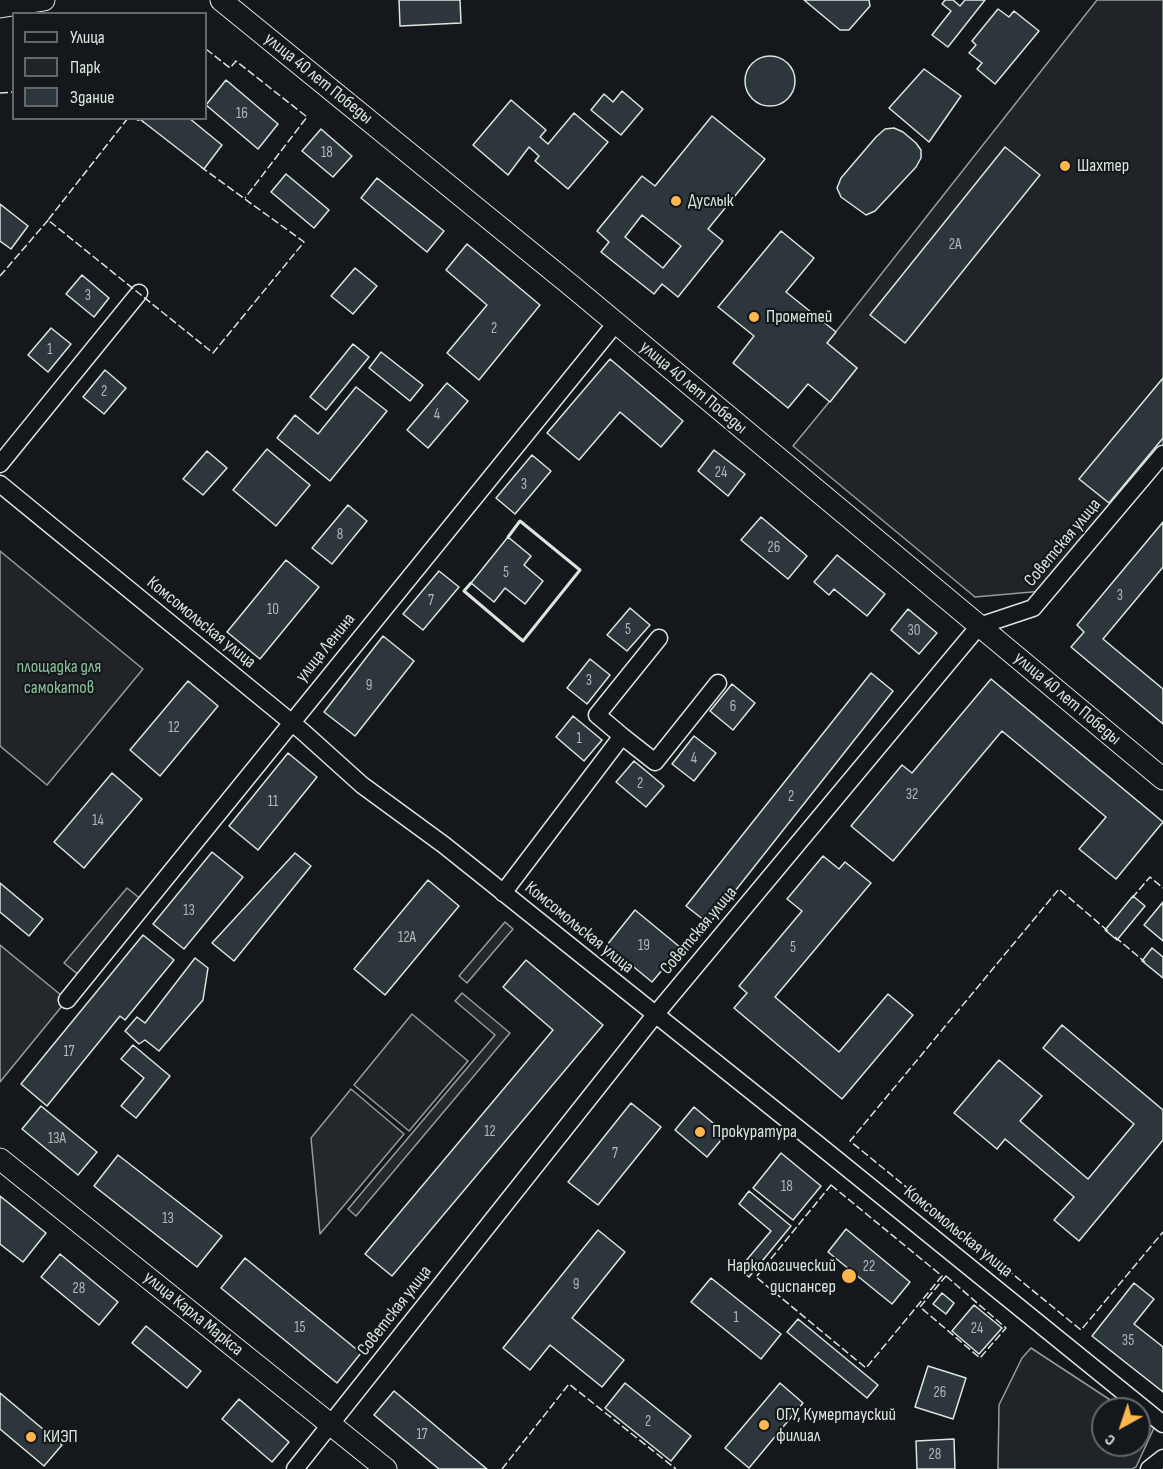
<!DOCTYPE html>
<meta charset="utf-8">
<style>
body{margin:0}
#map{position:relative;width:1163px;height:1469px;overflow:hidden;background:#14181c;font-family:"Sofia Sans Condensed",sans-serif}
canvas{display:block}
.legend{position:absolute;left:12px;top:12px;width:195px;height:108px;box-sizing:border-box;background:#14181c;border:2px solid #626a69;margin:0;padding:8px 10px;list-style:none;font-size:18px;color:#d8e6dc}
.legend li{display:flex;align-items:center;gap:12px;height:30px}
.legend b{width:30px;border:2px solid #626a69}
.north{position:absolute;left:1091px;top:1397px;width:60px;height:60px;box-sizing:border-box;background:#14181c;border:2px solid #626a69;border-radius:50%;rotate:220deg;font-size:16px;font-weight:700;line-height:24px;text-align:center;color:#d8e6dc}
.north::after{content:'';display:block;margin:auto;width:21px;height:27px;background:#ffb74d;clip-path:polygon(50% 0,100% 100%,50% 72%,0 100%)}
</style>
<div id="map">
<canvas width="1163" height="1469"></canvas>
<ul class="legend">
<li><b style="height:8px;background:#14181c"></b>Улица</li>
<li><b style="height:16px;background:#202428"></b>Парк</li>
<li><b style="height:16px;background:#2c363c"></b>Здание</li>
</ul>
<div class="north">С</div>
</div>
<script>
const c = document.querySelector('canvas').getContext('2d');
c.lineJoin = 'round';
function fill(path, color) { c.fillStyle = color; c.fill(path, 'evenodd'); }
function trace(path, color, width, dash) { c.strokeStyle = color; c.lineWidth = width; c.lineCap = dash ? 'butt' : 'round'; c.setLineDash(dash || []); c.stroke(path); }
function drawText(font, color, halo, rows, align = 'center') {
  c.font = font + ' "Sofia Sans Condensed",sans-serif'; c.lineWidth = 4.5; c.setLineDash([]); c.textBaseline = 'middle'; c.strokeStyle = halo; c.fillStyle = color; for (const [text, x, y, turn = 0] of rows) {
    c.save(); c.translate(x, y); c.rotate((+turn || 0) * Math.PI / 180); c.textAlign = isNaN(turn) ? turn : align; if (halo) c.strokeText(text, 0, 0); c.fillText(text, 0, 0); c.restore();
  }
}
const green = new Path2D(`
 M1097 0H1163V445L1043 591 975 597 793 446 857 368 827 343Z
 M0 551 143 669 47 785 0 746Z
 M412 1014 468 1061 409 1131 354 1085Z
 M1031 1348 1124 1409H1103V1445H1139V1419L1154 1428 1136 1467 1132 1469H998L999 1405 1022 1358Z`);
fill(green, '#202428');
trace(green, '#939e99', 1.5);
const parking = new Path2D(`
 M127 888 142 900 80 976 64 963Z
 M505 922 513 929 467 983 459 976Z
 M0 945 67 1000 0 1082Z
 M462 993 510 1033 356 1216 348 1209 495 1035 455 1001Z
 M351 1089 404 1134 320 1234 311 1138Z`);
fill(parking, '#24282b');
trace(parking, '#939e99', 1.5);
const building = new Path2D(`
 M399 0H460L461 23 400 26Z
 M804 0H869L870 6 849 30H840Z
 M945 0H953L960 6 965 0H985L948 47 932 35 951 11 942 4Z
 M998 9 1009 17 1014 11 1039 31 995 84 977 69 982 63 969 53 976 45 972 41Z
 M745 81a25 25 0 1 1 50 0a25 25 0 1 1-50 0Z
 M924 69 961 96 929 142 889 108Z
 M226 80 278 124 258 149 206 105Z
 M622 91 643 109 621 135 591 110 604 94 613 102Z
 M511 100 546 130 540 137 548 144 574 113 608 142 568 189 535 161 539 156 529 147 508 175 473 145Z
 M712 116 765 159 708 229 723 241 678 297 662 284 654 294 601 252 609 242 597 231 642 176 655 186ZM642 215 681 246 663 268 625 237Z
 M142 118H189L222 145 204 169 141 120Z
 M894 128 903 132 916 143 921 150V158L916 167 875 211 866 215 841 197 837 188 841 178 876 137 885 129Z
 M321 129 352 156 333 177 302 151Z
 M1005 147 1040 175 905 343 870 315Z
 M286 174 329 210 314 228 271 192Z
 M377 178 444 231 427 252 361 198Z
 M0 204 28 226 11 249 0 241Z
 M781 231 814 258 786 292 836 332 827 343 857 368 830 402 808 384 788 408 733 363 754 336 718 307Z
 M467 244 540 305 479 380 447 353 487 305 446 270Z
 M355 268 377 286 353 314 331 296Z
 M82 275 109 298 94 317 66 294Z
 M51 328 71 344 48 372 28 355Z
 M353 344 369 357 326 410 310 397Z
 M381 352 423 385 410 401 369 368Z
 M610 359 683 421 661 447 620 412 579 460 547 433Z
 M105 370 126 388 104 414 83 397Z
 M1163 378V438L1109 503 1079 479Z
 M447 383 468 401 428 448 407 430Z
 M356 387 387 411 330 481 277 438 295 415 318 434Z
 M267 449 310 485 276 526 233 490Z
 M714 450 745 474 728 496 698 471Z
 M207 451 227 468 203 495 183 479Z
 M532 455 551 471 515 514 496 498Z
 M348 505 367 521 332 564 312 548Z
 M761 517 807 556 788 579 741 540Z
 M1163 522V567L1103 639 1163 689V724L1071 647 1084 632 1077 625Z
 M508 537 531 556 524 565 543 581 525 604 505 588 494 602 471 583Z
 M837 555 885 594 867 616 834 589 829 595 814 582Z
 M286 560 319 587 260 659 227 632Z
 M439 571 459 587 423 630 403 614Z
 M630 608 650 625 627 651 607 635Z
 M908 609 937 633 919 654 891 630Z
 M383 636 414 661 355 736 324 712Z
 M590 659 610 675 587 704 567 688Z
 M871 673 893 691 709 924 686 906Z
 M991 679 1163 822 1116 879 1079 849 1106 817 1002 731 893 861 851 826 902 765 912 773Z
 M188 681 218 706 160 776 130 750Z
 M732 684 755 703 733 730 710 711Z
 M573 716 602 740 584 761 556 737Z
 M694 736 716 753 694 781 672 764Z
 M288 753 317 777 258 850 229 826Z
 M634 761 664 786 646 807 616 782Z
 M112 773 142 799 84 868 54 842Z
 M212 852 243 877 184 949 153 924Z
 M295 853 311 866 234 961 212 943Z
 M823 856 839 869 845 862 871 883 775 997 839 1052 888 994 913 1015 842 1099 734 1008 747 993 739 986 802 911 787 899Z
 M428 880 459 906 385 995 354 969Z
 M0 883 43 919 29 936 0 912Z
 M1133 896 1145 906 1117 940 1105 930Z
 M1163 902V941L1144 925Z
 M635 910 681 948 652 982 607 945Z
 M143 935 174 960 125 1020 120 1016 47 1106 21 1084Z
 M1152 948 1163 957V978L1142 961Z
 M195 958 208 968 203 1000 159 1051 145 1040 139 1044 125 1031 137 1017 145 1023Z
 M526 960 603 1025 392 1276 365 1254 553 1030 503 987Z
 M1062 1025 1163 1110V1140L1079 1241 1054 1220 1074 1197 1005 1139 997 1149 954 1113 999 1060 1042 1096 1020 1121 1088 1179 1134 1124 1043 1048Z
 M133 1045 170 1076 136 1118 121 1106 144 1078 121 1059Z
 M631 1103 661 1127 598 1205 568 1182Z
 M41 1106 97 1152 78 1175 22 1129Z
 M694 1107 726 1134 707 1157 675 1130Z
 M781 1153 821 1186 793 1220 753 1188Z
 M118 1155 222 1236 197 1267 94 1186Z
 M749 1191 791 1226 749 1277 739 1269 771 1231 739 1204Z
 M0 1196 46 1233 23 1262 0 1244Z
 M846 1229 910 1282 892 1304 828 1252Z
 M598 1230 625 1252 572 1318 624 1360 602 1387 550 1345 530 1370 503 1348Z
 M60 1254 118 1302 99 1325 41 1277Z
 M245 1258 361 1353 337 1383 221 1288Z
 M711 1278 781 1334 761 1359 691 1302Z
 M1134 1283 1154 1299 1134 1324 1163 1347V1392L1092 1336Z
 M942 1293 954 1303 946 1314 933 1304Z
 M974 1305 1002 1328 979 1354 952 1331Z
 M798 1319 878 1385 867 1398 787 1332Z
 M146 1326 201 1371 187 1388 132 1343Z
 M928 1366 966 1378 953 1419 915 1407Z
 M625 1383 691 1436 671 1461 605 1408Z
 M780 1383 803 1403 749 1468 725 1448Z
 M394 1391 487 1469H439L374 1415Z
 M0 1393 62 1445 44 1466 0 1429Z
 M239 1399 289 1442 272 1462 222 1419Z
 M954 1439 955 1469H917L916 1441Z`);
fill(building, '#2c363c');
trace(building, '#d8e6dc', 1.5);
const minor = new Path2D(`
 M0 464 139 293
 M0 484 302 731 362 785 444 845 820 1146 1163 1424
 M622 736 597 715 659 638
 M503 893 622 736 655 762 718 683
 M67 1000 616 323
 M295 1469 655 1015 979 626 1033 608 1163 454
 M1149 1469 1163 1458`);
const major = new Path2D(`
 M221 0 573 287 1163 779
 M0 7 44 0
 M0 1159 386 1469`);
trace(minor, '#d8e6dc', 19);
trace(major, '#d8e6dc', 23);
trace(minor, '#14181c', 16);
trace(major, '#14181c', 21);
trace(new Path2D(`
 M206 49 230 68 236 61 307 117 245 198
 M0 93 14 92
 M128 118 48 220 213 353 304 242 201 167
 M132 118 144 122
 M0 276 50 218
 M1132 898 1150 877 1163 888
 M1108 931 1059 889 850 1141 1081 1330 1163 1232
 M1115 937 1145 962
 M831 1185 942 1276 866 1368 756 1277Z
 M946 1276 1006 1328 980 1358 920 1307Z
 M502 1469 569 1384 676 1469`), '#d8e6dc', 1.5, [8, 3]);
trace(new Path2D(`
 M471 583 464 591 523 641 580 570 520 521 508 537`), '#d8e6dc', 3);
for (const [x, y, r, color] of [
 [1065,166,6,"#ffb74d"],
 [676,201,6,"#ffb74d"],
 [754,317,6,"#ffb74d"],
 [700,1132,6,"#ffb74d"],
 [849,1276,8,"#ffb74d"],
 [764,1425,6,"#ffb74d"],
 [31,1437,6,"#ffb74d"]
]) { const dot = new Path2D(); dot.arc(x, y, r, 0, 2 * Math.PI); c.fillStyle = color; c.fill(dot); trace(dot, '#14181c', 2); }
drawText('15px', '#adbab4', null, [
 ["16",242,114],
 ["18",327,153],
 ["2А",955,245],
 ["3",88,296],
 ["2",494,329],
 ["1",50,350],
 ["2",104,392],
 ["4",437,415],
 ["24",721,473],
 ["3",524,485],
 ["8",340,535],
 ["26",774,548],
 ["5",506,573],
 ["3",1120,596],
 ["7",431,601],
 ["10",273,610],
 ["5",628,630],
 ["30",914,631],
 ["3",589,681],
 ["9",369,686],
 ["6",733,707],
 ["12",174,728],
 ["1",579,739],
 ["4",694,759],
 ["2",640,784],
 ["32",912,795],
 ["2",791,797],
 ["11",273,802],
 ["14",98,821],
 ["13",189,911],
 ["12А",407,938],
 ["19",644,946],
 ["5",793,948],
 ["17",69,1052],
 ["12",490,1132],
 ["13А",57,1139],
 ["7",615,1154],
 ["18",787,1187],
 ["13",168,1219],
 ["22",869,1267],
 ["9",576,1285],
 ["28",79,1289],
 ["1",736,1318],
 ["15",300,1328],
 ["24",977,1329],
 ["35",1128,1341],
 ["26",940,1393],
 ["2",648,1422],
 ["17",422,1435],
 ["28",935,1455]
]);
drawText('18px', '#d8e6dc', '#14181c', [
 ["улица 40 лет Победы",318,79,39],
 ["улица 40 лет Победы",693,388,40],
 ["Советская улица",1063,543,-50],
 ["Комсомольская улица",201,623,39],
 ["улица Ленина",326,648,-51],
 ["улица 40 лет Победы",1067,699,40],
 ["Комсомольская улица",579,928,39],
 ["Советская улица",699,931,-50],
 ["Комсомольская улица",958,1232,39],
 ["Советская улица",395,1311,-52],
 ["улица Карла Маркса",193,1314,39]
]);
drawText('18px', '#d8e6dc', '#14181c', [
 ["Шахтер",1077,166],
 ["Дуслык",688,201],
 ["Прометей",766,317],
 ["Прокуратура",712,1132],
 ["Наркологический",836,1266,"right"],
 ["диспансер",836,1287,"right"],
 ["ОГУ, Кумертауский",776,1415],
 ["филиал",776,1436],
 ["КИЭП",43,1437]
], 'left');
drawText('18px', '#8ac095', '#14181c', [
 ["площадка для",59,667],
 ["самокатов",59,688]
]);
</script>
